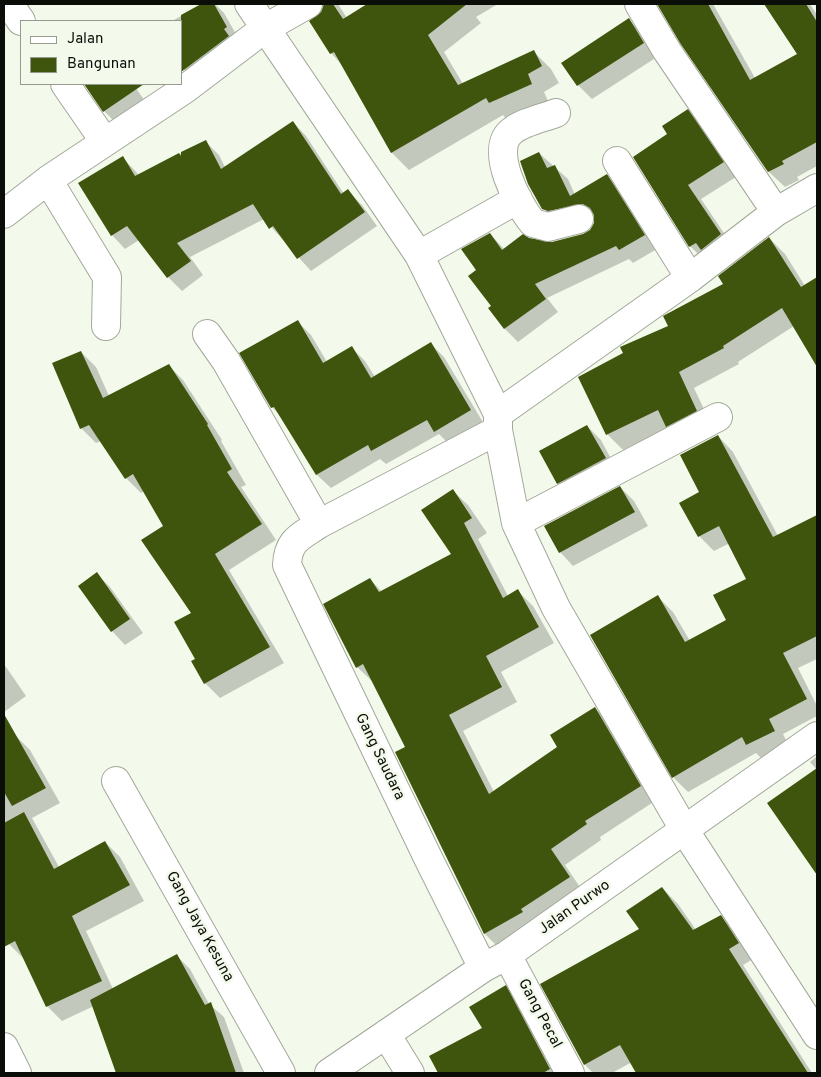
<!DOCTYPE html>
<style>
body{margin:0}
#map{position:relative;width:821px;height:1077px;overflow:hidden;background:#f3faeb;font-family:Overpass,sans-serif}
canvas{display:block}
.frame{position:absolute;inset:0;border:5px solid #0b0d08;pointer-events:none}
.legend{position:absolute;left:20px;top:20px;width:162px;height:65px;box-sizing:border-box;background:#f3faeb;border:1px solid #969b90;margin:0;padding:6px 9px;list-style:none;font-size:15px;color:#0b0d08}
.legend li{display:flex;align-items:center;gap:10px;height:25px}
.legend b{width:25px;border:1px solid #969b90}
</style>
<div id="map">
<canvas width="821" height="1077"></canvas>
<div class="frame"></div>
<ul class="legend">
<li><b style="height:6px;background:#fff"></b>Jalan</li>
<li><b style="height:14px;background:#3f550d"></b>Bangunan</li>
</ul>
</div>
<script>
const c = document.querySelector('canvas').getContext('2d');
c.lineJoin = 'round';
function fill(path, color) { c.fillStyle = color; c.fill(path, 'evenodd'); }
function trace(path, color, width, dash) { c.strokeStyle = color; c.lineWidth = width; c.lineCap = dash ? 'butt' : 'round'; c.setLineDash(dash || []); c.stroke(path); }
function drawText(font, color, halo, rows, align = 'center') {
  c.font = font + ' Overpass,sans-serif'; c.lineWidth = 5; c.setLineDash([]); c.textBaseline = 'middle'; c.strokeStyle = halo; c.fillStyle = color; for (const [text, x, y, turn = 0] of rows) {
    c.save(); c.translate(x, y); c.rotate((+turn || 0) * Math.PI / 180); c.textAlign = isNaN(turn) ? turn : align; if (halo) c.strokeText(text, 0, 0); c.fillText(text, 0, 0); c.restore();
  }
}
fill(new Path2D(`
 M203 4H215L224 13 240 41 197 84 181 66V21H172Z
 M304 4H338L347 18 370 4H498L476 17 481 23 444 52 463 84 534 52 551 69 559 83 544 92 548 101 507 120 503 115 409 170 392 153 342 65 331 53 323 12 324 6 311 11Z
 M653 4H713L755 78 798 55 766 4H810L817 15V166L797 177 799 180 785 187 769 172 681 42 659 5Z
 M629 20 643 34 657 57 592 99 578 85 563 63Z
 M85 84H133L147 104 118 125 104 111Z
 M688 111 701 125 736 177 701 199 734 248 704 260 690 246 669 134Z
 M293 122 306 136 344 194 348 191 362 205 377 226 311 271 264 219 190 257 203 275 182 291 168 277 139 240 125 249 112 235 123 158 139 175 205 141 219 155 225 167Z
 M539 153 568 179 575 195 607 176 620 189 657 249 633 263 629 259 547 298 558 312 518 342 505 329 478 270 490 234 505 250 528 239 551 243 583 235 591 231 595 223V217L554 219 541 205Z
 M769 238 785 254 805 286 817 279V365L794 326 738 362 739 364 694 388 712 426 669 428 623 450 607 434 625 354 670 326 724 284Z
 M297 321 311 335 327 362 352 348 365 361 375 377 431 344 444 357 484 424 449 444 439 434 386 464 380 459 331 488 317 475 282 418 272 407Z
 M81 352 96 367 109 396 168 365 183 380 222 440 221 441 246 485 241 487 276 540 229 570 284 663 220 698 205 683 197 659 193 614 165 526 144 491 141 493 126 478 101 441 96 443 81 428Z
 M587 426 601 440 618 472 572 497 558 483Z
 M718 436 733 452 778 536 812 542 817 539V659L798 668 817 706V716L783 734 789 746 763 760 756 753 688 792 673 777 658 597 673 612 690 641 728 621 748 579 730 543 714 551 699 536 701 493Z
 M620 487 634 501 648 526 573 566 560 552Z
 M452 490 468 505 487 533 478 539 508 596 518 591 533 606 554 643 501 672 517 702 463 731 494 792 559 747 595 708 610 723 655 801 600 837 601 840 565 865 584 893 500 949 485 934 397 753 406 748 373 682 357 667 370 579 382 592 453 555Z
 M97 574 110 587 143 633 125 645 112 631Z
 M4 664 26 696 4 712Z
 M4 724 30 750 60 803 32 818 59 867 105 842 120 857 144 901 86 931 113 989 176 955 190 969 209 1004 224 1017 244 1073H111L117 1071 94 1006 62 1021 47 1006 24 959 9 944 4 934Z
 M817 756V873L769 804 817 770 810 762Z
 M662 888 678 904 696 930 720 916 736 932 753 959 743 965 812 1073H638L632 1062 612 1073H593L585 1065 640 930Z
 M505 987 523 1004 559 1073H439L430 1057 484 1029Z`), '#0003');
fill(new Path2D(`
 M201 4H214L227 27 224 29 229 36 181 72V15Z
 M324 4H333L343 19 367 4H467L428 35 458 85 534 50 542 66 528 74 532 84 489 103 486 98 391 153 334 52 330 54 309 21 321 12Z
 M657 4H708L750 80 797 54 764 4H806L817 22V142L782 161 784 164 768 172 680 43Z
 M629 18 644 43 577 86 561 63Z
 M84 84H144L103 112Z
 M688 109 724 162 688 185 721 234 701 250 696 243 689 247 633 157 667 134 662 126Z
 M293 121 341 194 348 189 365 212 297 259 273 226 269 229 253 204 177 243 191 261 167 278 127 226 111 236 78 183 123 156 135 176 179 153 181 156V152L206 140 221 169Z
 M539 152 547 168 555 165 570 196 607 174 645 235 619 250 616 246 535 284 546 299 504 329 488 308 491 306 468 276 476 270 461 249 490 233 502 250 523 234 529 238 552 242 583 234 590 230 594 223V215L590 208 583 204 548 211 542 209 528 184 520 161Z
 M769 237 801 287 817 277V367L782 308 723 346 724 348 679 372 697 411 666 427 658 410 606 435 578 377 623 353 620 347 668 326 663 316 723 284 718 276Z
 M298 320 323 363 352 346 371 378 431 342 471 410 434 432 427 420 371 451 368 445 316 475 274 407 271 408 239 353Z
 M81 351 103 398 169 364 208 424 207 425 232 469 227 472 262 524 215 554 270 647 204 684 191 661 195 659 174 622 191 613 141 540 163 526 133 474 125 479 89 425 80 429 52 363Z
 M587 425 606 458 557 484 539 451Z
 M718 435 773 537 817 515V636L783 653 807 699 769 719 775 731 746 745 742 737 672 778 590 635 658 595 685 642 726 620 713 595 746 579 719 526 698 537 679 503 699 492 680 455Z
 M620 486 635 512 559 553 544 526Z
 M453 489 472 518 464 523 503 598 518 589 539 627 486 656 502 687 449 715 489 794 557 747 550 735 595 707 641 786 585 821 587 824 551 849 570 877 521 909 523 912 484 934 395 752 405 747 363 664 356 668 323 604 370 578 379 592 451 554 421 510Z
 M97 572 130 619 111 632 78 586Z
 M4 714 46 788 12 806 4 792Z
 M817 768V875L767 803Z
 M24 812 54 869 105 841 130 885 72 916 102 981 46 1007 15 941 4 947V823Z
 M662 887 693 930 721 915 739 943 729 949 808 1073H636L620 1045 584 1065 540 984 639 929 626 911Z
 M177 954 205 1005 211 1002 236 1073H116L90 1000Z
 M506 985 550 1069 543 1073H438L429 1056 482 1028 469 1007Z`), '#3f550d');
const minor = new Path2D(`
 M9 4 21 21
 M249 4 419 255 498 414V430L516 523 556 608 685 831 817 1035
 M639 4 667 51 776 212
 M65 84 105 142
 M556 113C543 118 523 122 512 131 488 149 518 205 533 223L548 227 579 219
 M617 161 690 278
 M48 180 107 277 106 326
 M4 214 48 180 185 89 264 29 308 4
 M419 255 518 199
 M207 334 226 361 319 524
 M498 414 690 278 776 212 817 188
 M516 523 718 417
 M116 781 281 1073
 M507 955 570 1073
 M483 968 429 860 287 565C288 540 300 537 319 524L498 430
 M386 1034 410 1073
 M4 1047 17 1073
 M329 1073 483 968 507 955 817 736`);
trace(minor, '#a2a89a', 30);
trace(minor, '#fff', 28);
drawText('15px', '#0b0d08', '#f3faeb', [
 ["Gang Saudara",379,757,64],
 ["Jalan Purwo",575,908,-35],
 ["Gang Jaya Kesuna",199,927,61],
 ["Gang Pecal",539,1014,62]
]);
</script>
